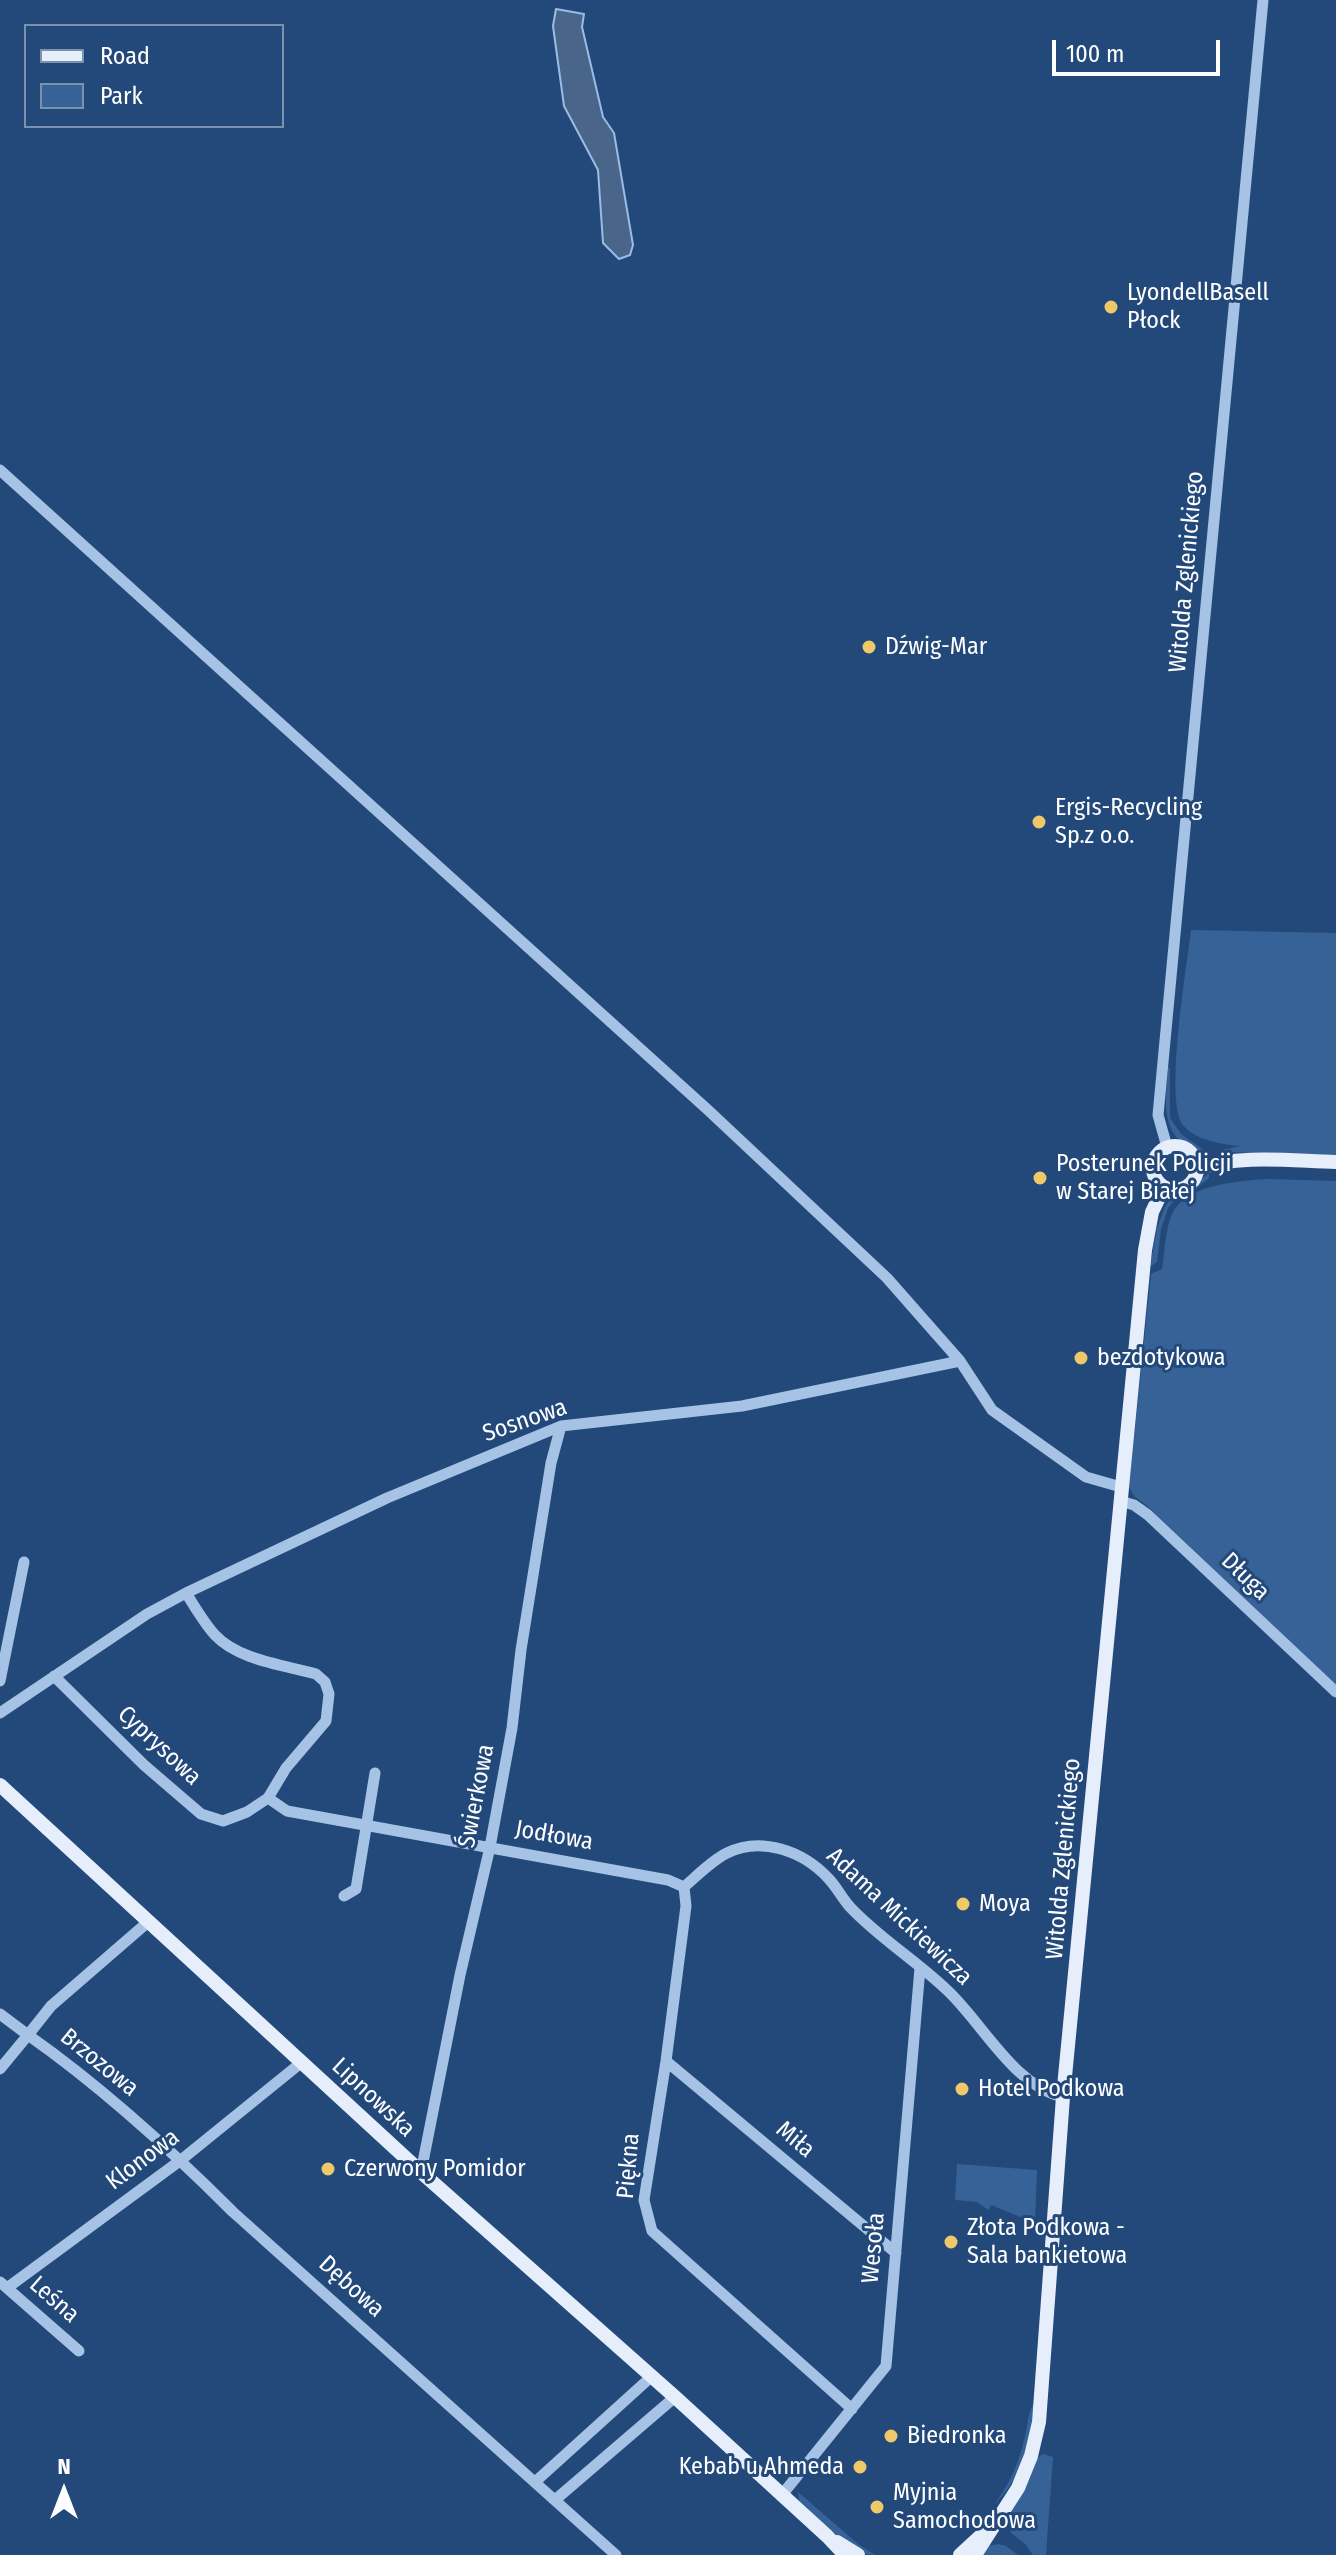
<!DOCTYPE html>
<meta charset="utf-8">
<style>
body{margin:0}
#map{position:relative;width:1336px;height:2555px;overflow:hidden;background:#23497a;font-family:"Fira Sans Condensed",sans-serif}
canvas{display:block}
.legend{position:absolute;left:24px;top:24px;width:260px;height:104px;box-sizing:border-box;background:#23497a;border:2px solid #7b92af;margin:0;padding:10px 14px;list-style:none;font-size:24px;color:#fff}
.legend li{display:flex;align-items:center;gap:16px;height:40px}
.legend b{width:40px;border:2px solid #7b92af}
.north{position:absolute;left:24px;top:2451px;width:80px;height:80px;-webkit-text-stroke:6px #23497a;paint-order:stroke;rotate:0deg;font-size:22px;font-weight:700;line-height:32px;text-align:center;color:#fff}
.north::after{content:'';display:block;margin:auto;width:28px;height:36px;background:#fff;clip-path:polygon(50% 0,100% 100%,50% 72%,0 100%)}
.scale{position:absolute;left:1052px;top:40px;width:168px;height:36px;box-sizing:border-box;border:4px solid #fff;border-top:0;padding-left:10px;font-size:24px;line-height:28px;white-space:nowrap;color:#fff;-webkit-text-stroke:6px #23497a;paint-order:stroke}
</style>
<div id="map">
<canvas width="1336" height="2555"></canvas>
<ul class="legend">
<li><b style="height:10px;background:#e6eefc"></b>Road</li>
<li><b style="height:22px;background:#376298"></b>Park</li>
</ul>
<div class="north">N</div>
<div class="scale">100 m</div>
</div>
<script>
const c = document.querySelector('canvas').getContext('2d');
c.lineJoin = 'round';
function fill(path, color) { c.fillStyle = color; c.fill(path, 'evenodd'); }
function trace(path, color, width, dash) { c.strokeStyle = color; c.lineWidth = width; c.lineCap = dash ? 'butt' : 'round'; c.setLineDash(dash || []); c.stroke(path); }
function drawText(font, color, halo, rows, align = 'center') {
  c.font = font + ' "Fira Sans Condensed",sans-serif'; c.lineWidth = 6; c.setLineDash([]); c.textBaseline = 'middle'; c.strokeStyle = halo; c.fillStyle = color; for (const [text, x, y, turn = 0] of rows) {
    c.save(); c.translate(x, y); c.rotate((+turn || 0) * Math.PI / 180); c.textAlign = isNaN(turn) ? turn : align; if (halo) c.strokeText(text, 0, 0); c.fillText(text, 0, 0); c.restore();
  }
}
fill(new Path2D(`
 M1191 930 1336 933V1155L1221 1152V1150L1240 1146C1222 1144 1196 1141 1183 1125 1164 1101 1187 965 1191 930Z
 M1168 1066 1170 1069V1118L1181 1134 1208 1153C1198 1153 1192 1150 1184 1144 1159 1126 1167 1093 1168 1066Z
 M1209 1173V1178L1190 1193 1173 1202 1168 1208 1161 1229 1157 1262 1150 1267 1157 1228 1165 1207 1171 1198 1188 1191Z
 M1267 1179 1336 1181V1685L1145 1504 1134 1496 1129 1487 1151 1274 1162 1269C1165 1251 1165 1228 1173 1212 1188 1184 1240 1181 1267 1179Z
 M957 2164 1037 2170 1035 2223 991 2205 988 2210 977 2202 955 2200Z
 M1034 2403C1030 2441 1022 2478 994 2505 1008 2486 1019 2464 1024 2440 1028 2427 1027 2414 1034 2403Z
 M1043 2454 1053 2457 1046 2555H1033L1025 2544 1011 2533 1008 2523 1009 2515 1030 2478 1037 2458Z
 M798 2492 858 2544 875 2555C846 2555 819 2518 799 2500Z
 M998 2544 1006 2546 1018 2555H979L988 2546Z`), '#376298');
const water = new Path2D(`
 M556 9 584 14 582 27 603 117 614 133 633 245 630 255 619 259 603 243 598 170 564 106 553 26Z`);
fill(water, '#496589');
trace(water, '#9abce5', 2);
trace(new Path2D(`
 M0 470 708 1110 887 1278 960 1361 992 1410 1086 1477 1121 1487
 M1167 1147 1158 1115 1263 0
 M1120 1501 1134 1505 1148 1515 1336 1692
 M54 1676 144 1765 201 1814 223 1821 247 1812 268 1798 286 1768 326 1721 329 1694 325 1682 316 1674C284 1665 238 1660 215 1635 204 1623 195 1607 186 1593
 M0 1681 24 1562
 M0 1713 147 1614 186 1593 387 1498 561 1426 742 1406 960 1361
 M268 1798 287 1811 668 1880 684 1887
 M684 1887 686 1906 666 2061 644 2200 652 2231 852 2409
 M684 1887C698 1875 711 1861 727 1853 761 1836 803 1851 828 1878 836 1886 842 1898 850 1907 879 1938 917 1961 948 1991 983 2024 1014 2086 1063 2097
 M344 1896 356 1889 375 1773
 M0 2014 28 2035 51 2006 148 1922
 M666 2061 896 2253
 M0 2069 28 2035C102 2087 169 2148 233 2212L616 2555
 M421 2172 460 1975 490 1847 512 1728 521 1650 551 1463 561 1426
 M0 2282 79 2351
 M7 2288 181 2160 302 2062
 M535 2482 651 2377
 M781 2496 886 2366 920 1968
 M555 2500 675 2397`), '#a6c2e5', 11);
trace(new Path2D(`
 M1153 1168a22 22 0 1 1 44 0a22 22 0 1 1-44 0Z
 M1197 1169C1240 1154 1291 1161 1336 1162
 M0 1785 421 2172 675 2397 827 2536 845 2555
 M837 2542 858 2555
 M960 2555 985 2532
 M975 2555 1018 2488 1031 2456 1039 2422 1063 2097 1145 1250 1152 1212 1164 1187`), '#e6eefc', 14);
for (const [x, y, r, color] of [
 [1111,307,8,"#efc969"],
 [869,647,8,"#efc969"],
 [1039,822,8,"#efc969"],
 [1040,1178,8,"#efc969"],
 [1081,1358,8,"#efc969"],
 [963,1904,8,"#efc969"],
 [962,2089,8,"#efc969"],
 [328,2169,8,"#efc969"],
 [951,2242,8,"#efc969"],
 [891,2436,8,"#efc969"],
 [860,2467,8,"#efc969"],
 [877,2507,8,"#efc969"]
]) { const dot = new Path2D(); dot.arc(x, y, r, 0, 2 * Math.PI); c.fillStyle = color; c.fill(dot); trace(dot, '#23497a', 3); }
drawText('24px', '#fff', '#23497a', [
 ["LyondellBasell",1127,293],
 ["Płock",1127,321],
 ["Dźwig-Mar",885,647],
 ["Ergis-Recycling",1055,808],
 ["Sp.z o.o.",1055,836],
 ["Posterunek Policji",1056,1164],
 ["w Starej Białej",1056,1192],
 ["bezdotykowa",1097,1358],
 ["Moya",979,1904],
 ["Hotel Podkowa",978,2089],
 ["Czerwony Pomidor",344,2169],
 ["Złota Podkowa -",967,2228],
 ["Sala bankietowa",967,2256],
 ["Biedronka",907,2436],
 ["Kebab u Ahmeda",844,2467,"right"],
 ["Myjnia",893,2493],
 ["Samochodowa",893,2521]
], 'left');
drawText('24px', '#fff', '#23497a', [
 ["Witolda Zglenickiego",1187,572,-85],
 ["Sosnowa",525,1421,-19],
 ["Długa",1245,1577,44],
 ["Cyprysowa",159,1746,43],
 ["Świerkowa",477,1796,-79],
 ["Jodłowa",554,1836,10],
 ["Witolda Zglenickiego",1064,1859,-85],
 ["Adama Mickiewicza",899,1917,43],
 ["Brzozowa",99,2063,39],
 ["Lipnowska",373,2098,43],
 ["Miła",795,2140,40],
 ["Klonowa",143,2160,-37],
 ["Piękna",629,2166,-85],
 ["Wesoła",874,2248,-85],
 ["Dębowa",351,2287,42],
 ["Leśna",54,2300,41]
]);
</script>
